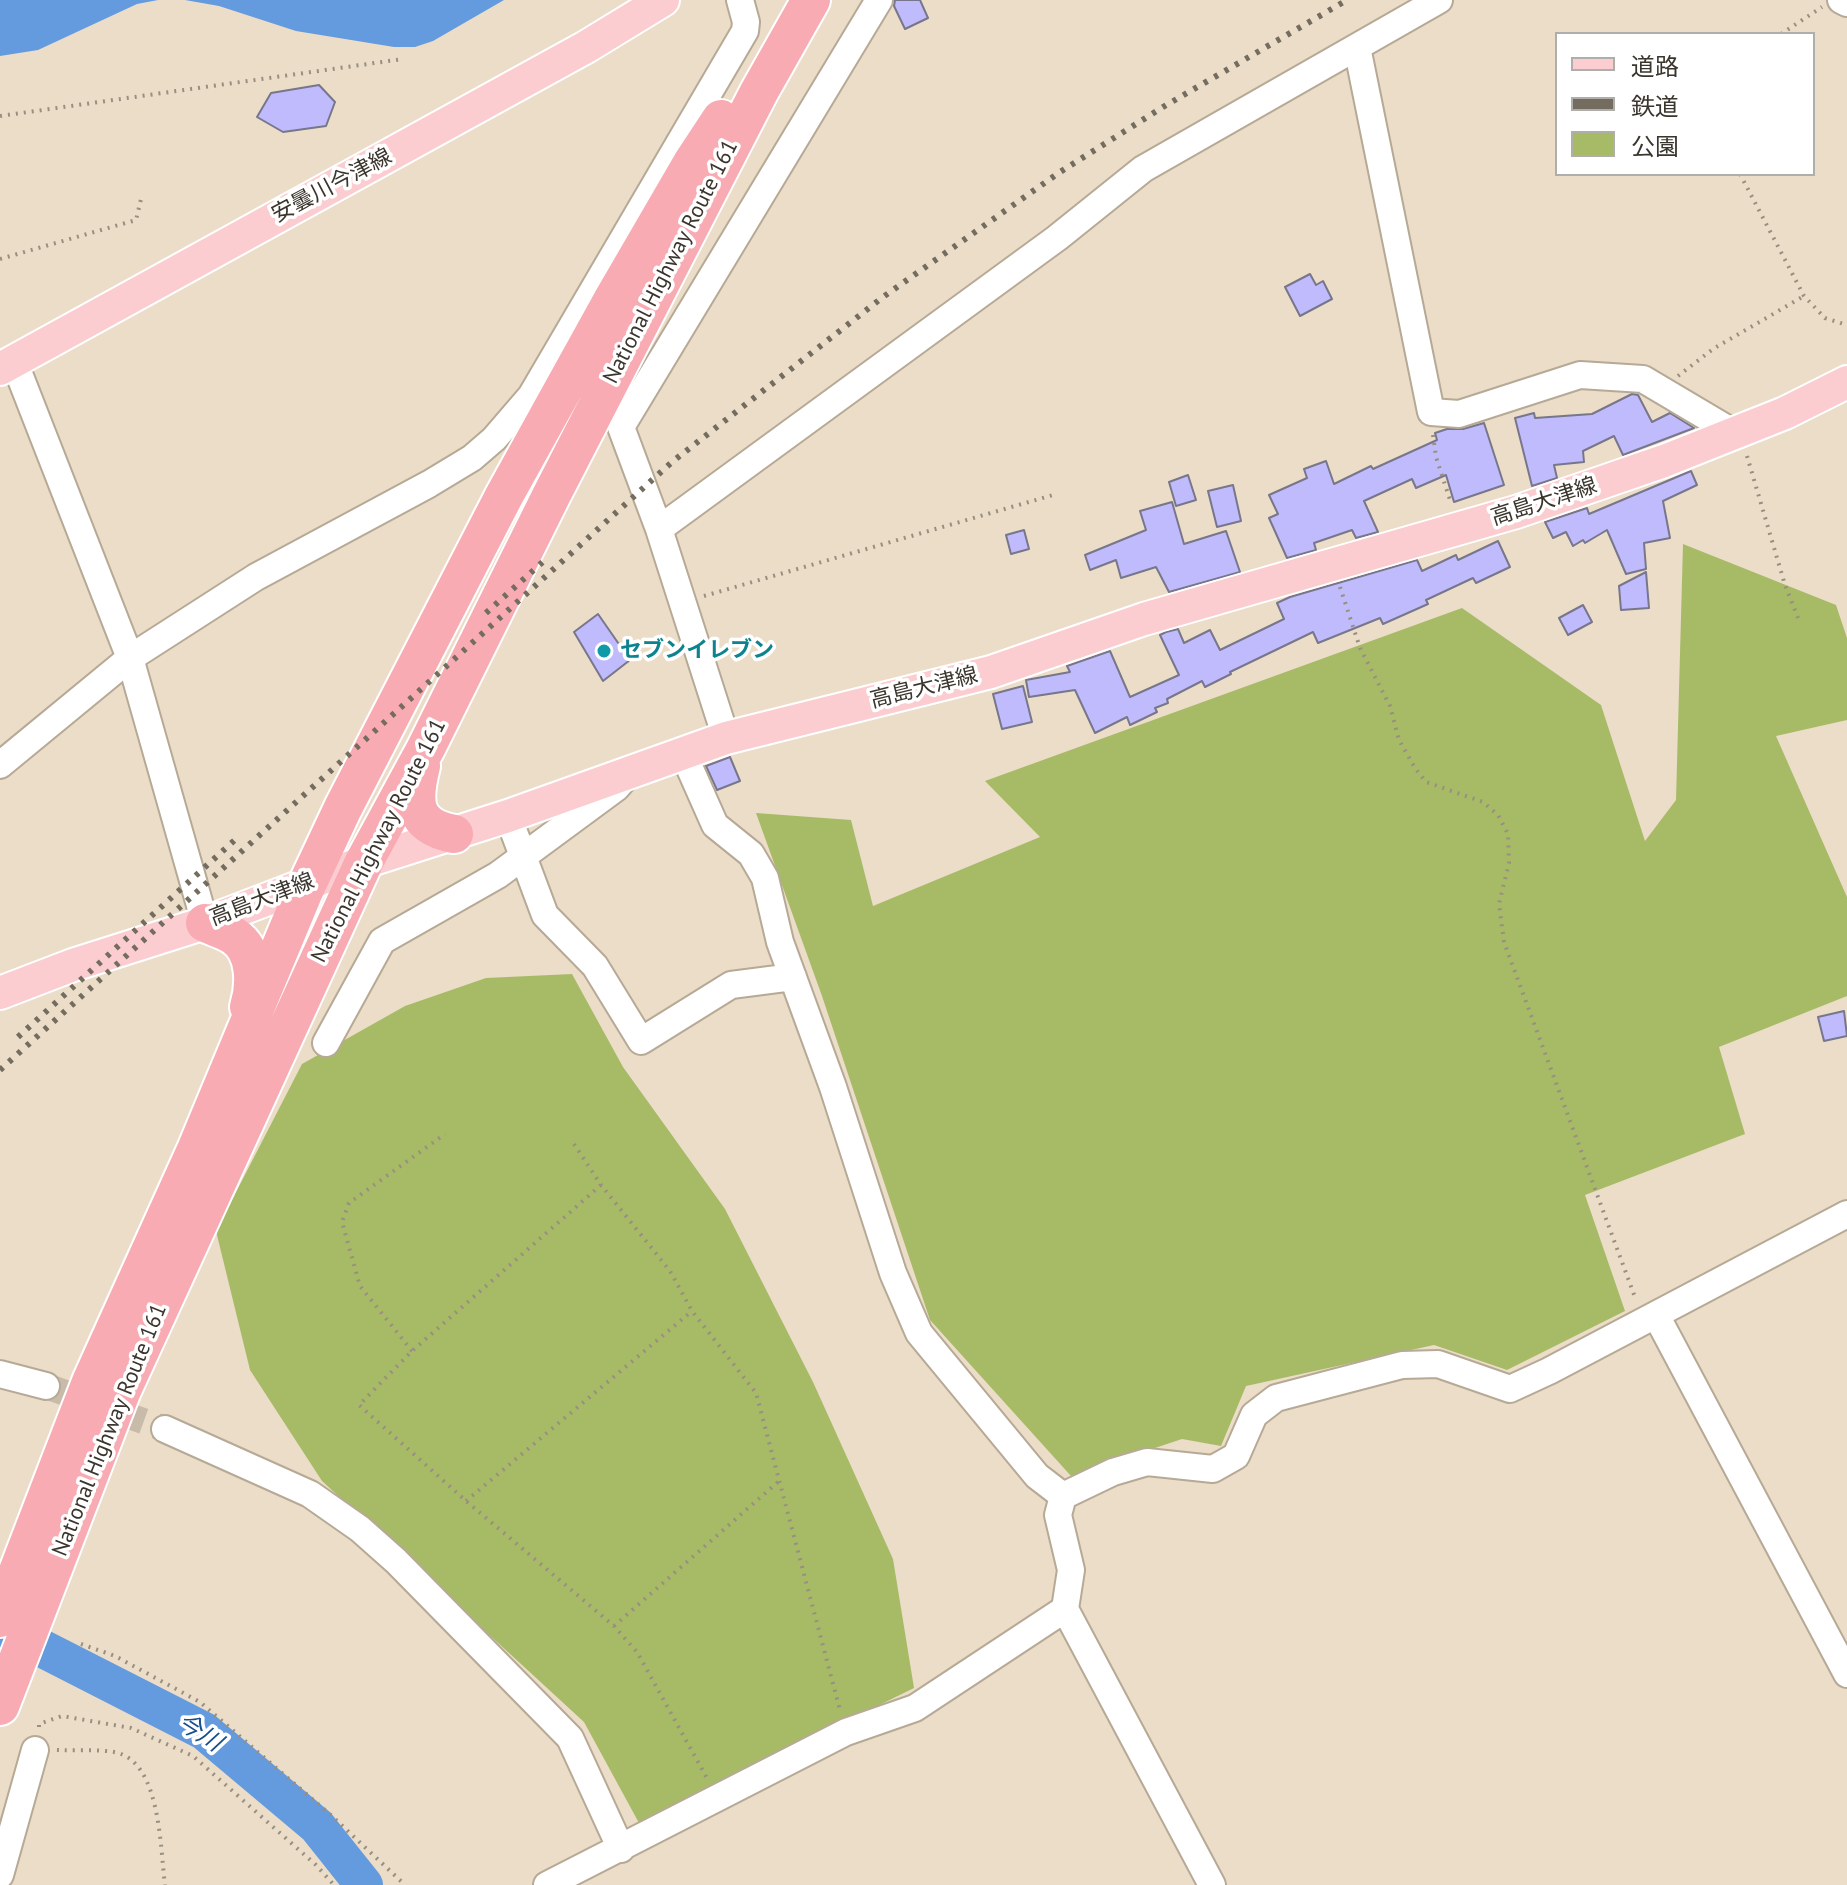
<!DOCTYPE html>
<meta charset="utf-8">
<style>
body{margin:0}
#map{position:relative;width:1847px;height:1885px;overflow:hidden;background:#ebddc8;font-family:"PT Sans","Noto Sans JP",sans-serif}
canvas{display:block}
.legend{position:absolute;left:1555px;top:32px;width:260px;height:144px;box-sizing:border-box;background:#fff;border:2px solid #b0aeab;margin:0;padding:10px 14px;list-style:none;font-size:24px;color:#3a352d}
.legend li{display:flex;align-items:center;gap:16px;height:40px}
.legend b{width:40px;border:2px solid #b0aeab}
</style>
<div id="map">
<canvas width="1847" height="1885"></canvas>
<ul class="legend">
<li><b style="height:10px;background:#fbcdd1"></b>道路</li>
<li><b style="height:10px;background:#746c5f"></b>鉄道</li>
<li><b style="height:22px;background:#a7bb67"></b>公園</li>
</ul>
</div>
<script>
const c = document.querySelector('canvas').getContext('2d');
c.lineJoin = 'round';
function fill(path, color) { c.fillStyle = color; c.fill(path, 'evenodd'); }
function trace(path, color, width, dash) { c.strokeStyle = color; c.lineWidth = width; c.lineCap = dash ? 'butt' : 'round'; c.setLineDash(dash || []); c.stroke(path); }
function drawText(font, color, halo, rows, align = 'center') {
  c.font = font + ' "PT Sans","Noto Sans JP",sans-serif'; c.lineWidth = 7; c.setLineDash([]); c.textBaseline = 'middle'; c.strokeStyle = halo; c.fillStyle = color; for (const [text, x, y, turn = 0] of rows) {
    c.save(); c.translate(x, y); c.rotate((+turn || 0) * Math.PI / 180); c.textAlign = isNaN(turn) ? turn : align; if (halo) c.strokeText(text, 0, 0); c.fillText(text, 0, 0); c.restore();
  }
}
fill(new Path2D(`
 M1683 544 1836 605 1847 638V720L1776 736 1847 897V996L1719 1047 1745 1134 1585 1195 1625 1311 1507 1370 1434 1345 1246 1386 1221 1446 1182 1439 1071 1476 930 1320 822 996 756 813 851 820 873 906 1040 837 985 781 1462 608 1601 705 1645 841 1676 800Z
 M572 974 623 1067 725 1209 813 1382 893 1559 914 1688 639 1823 584 1722 322 1481 250 1370 216 1231 302 1064 405 1006 486 978Z`), '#a7bb67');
fill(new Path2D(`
 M0 0H158L137 4 38 50 0 56Z
 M185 0H504L433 41 415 47H394L296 31 219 6Z`), '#649ade');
trace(new Path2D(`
 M0 1627 204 1731 317 1826 364 1885`), '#649ade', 38);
const building = new Path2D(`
 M895 0H920L928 18 905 29 894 6Z
 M319 85 335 102 326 126 283 132 257 117 271 93Z
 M1310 274 1316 285 1323 281 1332 299 1300 316 1285 287Z
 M1632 394 1638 395 1652 422 1670 413 1694 428 1623 455 1614 436 1583 451 1584 462 1554 465 1557 478 1532 486 1515 418 1534 413 1535 418 1592 414Z
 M1484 423 1504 485 1454 502 1446 475 1416 488 1412 479 1364 501 1378 532 1356 538 1352 530 1314 543 1316 550 1287 558 1269 518 1278 514 1269 495 1307 478 1304 469 1326 461 1334 484 1371 466 1373 469 1437 440 1435 433 1447 429H1463Z
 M1691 471 1697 485 1663 501 1670 538 1644 543 1646 569 1626 574 1607 530 1585 543 1583 540 1573 546 1566 532 1553 538 1545 522 1587 508 1589 514Z
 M1188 475 1196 500 1176 506 1169 482Z
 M1233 485 1241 521 1217 527 1208 491Z
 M1172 502 1184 544 1226 531 1240 572 1169 592 1156 567 1121 578 1116 560 1090 570 1085 555 1146 530 1140 511Z
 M1024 530 1029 549 1011 554 1006 535Z
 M1498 541 1510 567 1476 583 1473 578 1426 600 1428 604 1383 624 1380 618 1318 643 1313 632 1230 672 1231 674 1205 687 1202 681 1167 699 1168 703 1155 708 1157 712 1130 725 1127 717 1095 733 1075 690 1029 697 1026 680 1070 672 1067 666 1110 651 1130 697 1179 675 1160 635 1166 632 1178 629 1184 643 1210 630 1220 650 1284 619 1277 603 1290 597 1417 560 1422 571 1456 555 1458 560Z
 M1646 572 1649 608 1621 610 1619 586Z
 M1583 605 1592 622 1568 635 1559 618Z
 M598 614 630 660 603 681 574 632Z
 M1023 686 1032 722 1002 729 993 694Z
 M730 757 740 781 717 790 706 766Z
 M1844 1011 1847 1036 1824 1041 1818 1017Z`);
fill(building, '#c0bbfd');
trace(building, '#77768a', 2);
trace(new Path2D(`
 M46 1386 165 1429`), '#c8bba9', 26, [26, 13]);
const minor = new Path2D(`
 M1841 0 1847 3
 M1357 47 1431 412 1459 414 1580 375 1643 379 1734 433
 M14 361 130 658 205 923
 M659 529 1057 238 1143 169 1439 0
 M726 738 659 529 621 427 879 0
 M683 753 715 825 751 854 765 878 780 942 833 1087 893 1273 919 1333 1037 1476 1063 1496
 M0 765 130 658 256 577 429 484 472 458 494 439 531 396 745 31 746 22 740 0
 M508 816 545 915 595 966 641 1041 731 985 793 977
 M326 1043 382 941 498 875 616 788 624 779
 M1656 1315 1847 1674
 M0 1374 46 1386
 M165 1429 310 1494 360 1529 396 1561 570 1738 621 1849
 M0 1875 35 1750
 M547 1885 846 1732 915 1708 1065 1609
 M1212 1885 1065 1609 1071 1570 1058 1515 1063 1496 1113 1472 1147 1462 1213 1469 1236 1456 1254 1415 1276 1398 1402 1365 1438 1364 1510 1389 1549 1371 1847 1214`);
const major = new Path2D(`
 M0 369 586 47 663 0
 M0 993 73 965 205 923 364 862 508 816 726 738 991 672 1144 619 1516 512 1664 461 1785 413 1847 382`);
const highway = new Path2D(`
 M421 766C412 802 412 826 454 834
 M205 923C214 927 225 930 234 936 256 951 256 984 249 1007
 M0 1618 91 1382 196 1150 304 891 343 808 504 496 613 299 692 163 721 119
 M0 1706 122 1390 364 862 426 748 551 496 759 92 811 0`);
trace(minor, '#b6a995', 30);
trace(major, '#fff', 36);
trace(highway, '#fff', 42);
trace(new Path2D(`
 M1781 34 1822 7
 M0 116 403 59
 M1740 174 1804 296 1825 318 1847 325
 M0 259 136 220 142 195
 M1678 376 1713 349 1804 296
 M1433 435 1436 457 1451 503
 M1747 456 1785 585 1800 623
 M1340 587 1360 648 1390 706 1399 740 1415 768 1426 782 1483 802 1498 815 1508 834 1509 863 1499 904 1504 942 1636 1300
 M704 596 1053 495
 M574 1144 601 1185 670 1271 692 1311 756 1393 840 1710
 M601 1185 412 1351 359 1405 466 1501 614 1626 637 1652 708 1780
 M412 1351 360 1286 342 1222 349 1203 445 1134
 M466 1501 692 1311
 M614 1626 779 1481
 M81 1644 115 1656 200 1702 333 1817 405 1885
 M39 1727V1724L62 1716 131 1728 193 1756 316 1865 334 1885
 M57 1750C75 1751 96 1749 114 1752 161 1760 160 1848 165 1885`), '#998f80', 4, [2, 6]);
trace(minor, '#fff', 26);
trace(major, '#fbcdd1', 32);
trace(highway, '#f8abb2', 38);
trace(new Path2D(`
 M486 613 546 559
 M18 1037 237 838
 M0 1070 672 462 883 297 1060 172 1163 107 1347 0`), '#746c5f', 6, [4, 8]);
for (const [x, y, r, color] of [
 [604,651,8,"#0f9aa8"]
]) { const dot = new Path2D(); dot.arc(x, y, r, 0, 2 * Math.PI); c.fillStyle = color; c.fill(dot); trace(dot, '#fff', 3); }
drawText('22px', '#3a352d', '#fff', [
 ["安曇川今津線",332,186,-28],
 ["National Highway Route 161",671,262,-63],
 ["高島大津線",1544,502,-18],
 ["高島大津線",924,688,-14],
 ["National Highway Route 161",379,841,-63],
 ["高島大津線",262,900,-21],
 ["National Highway Route 161",110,1430,-68]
]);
drawText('bold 22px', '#0d838f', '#fff', [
 ["セブンイレブン",620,651]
], 'left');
drawText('italic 24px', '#184e8c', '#fff', [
 ["今川",199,1733,33]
]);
</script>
